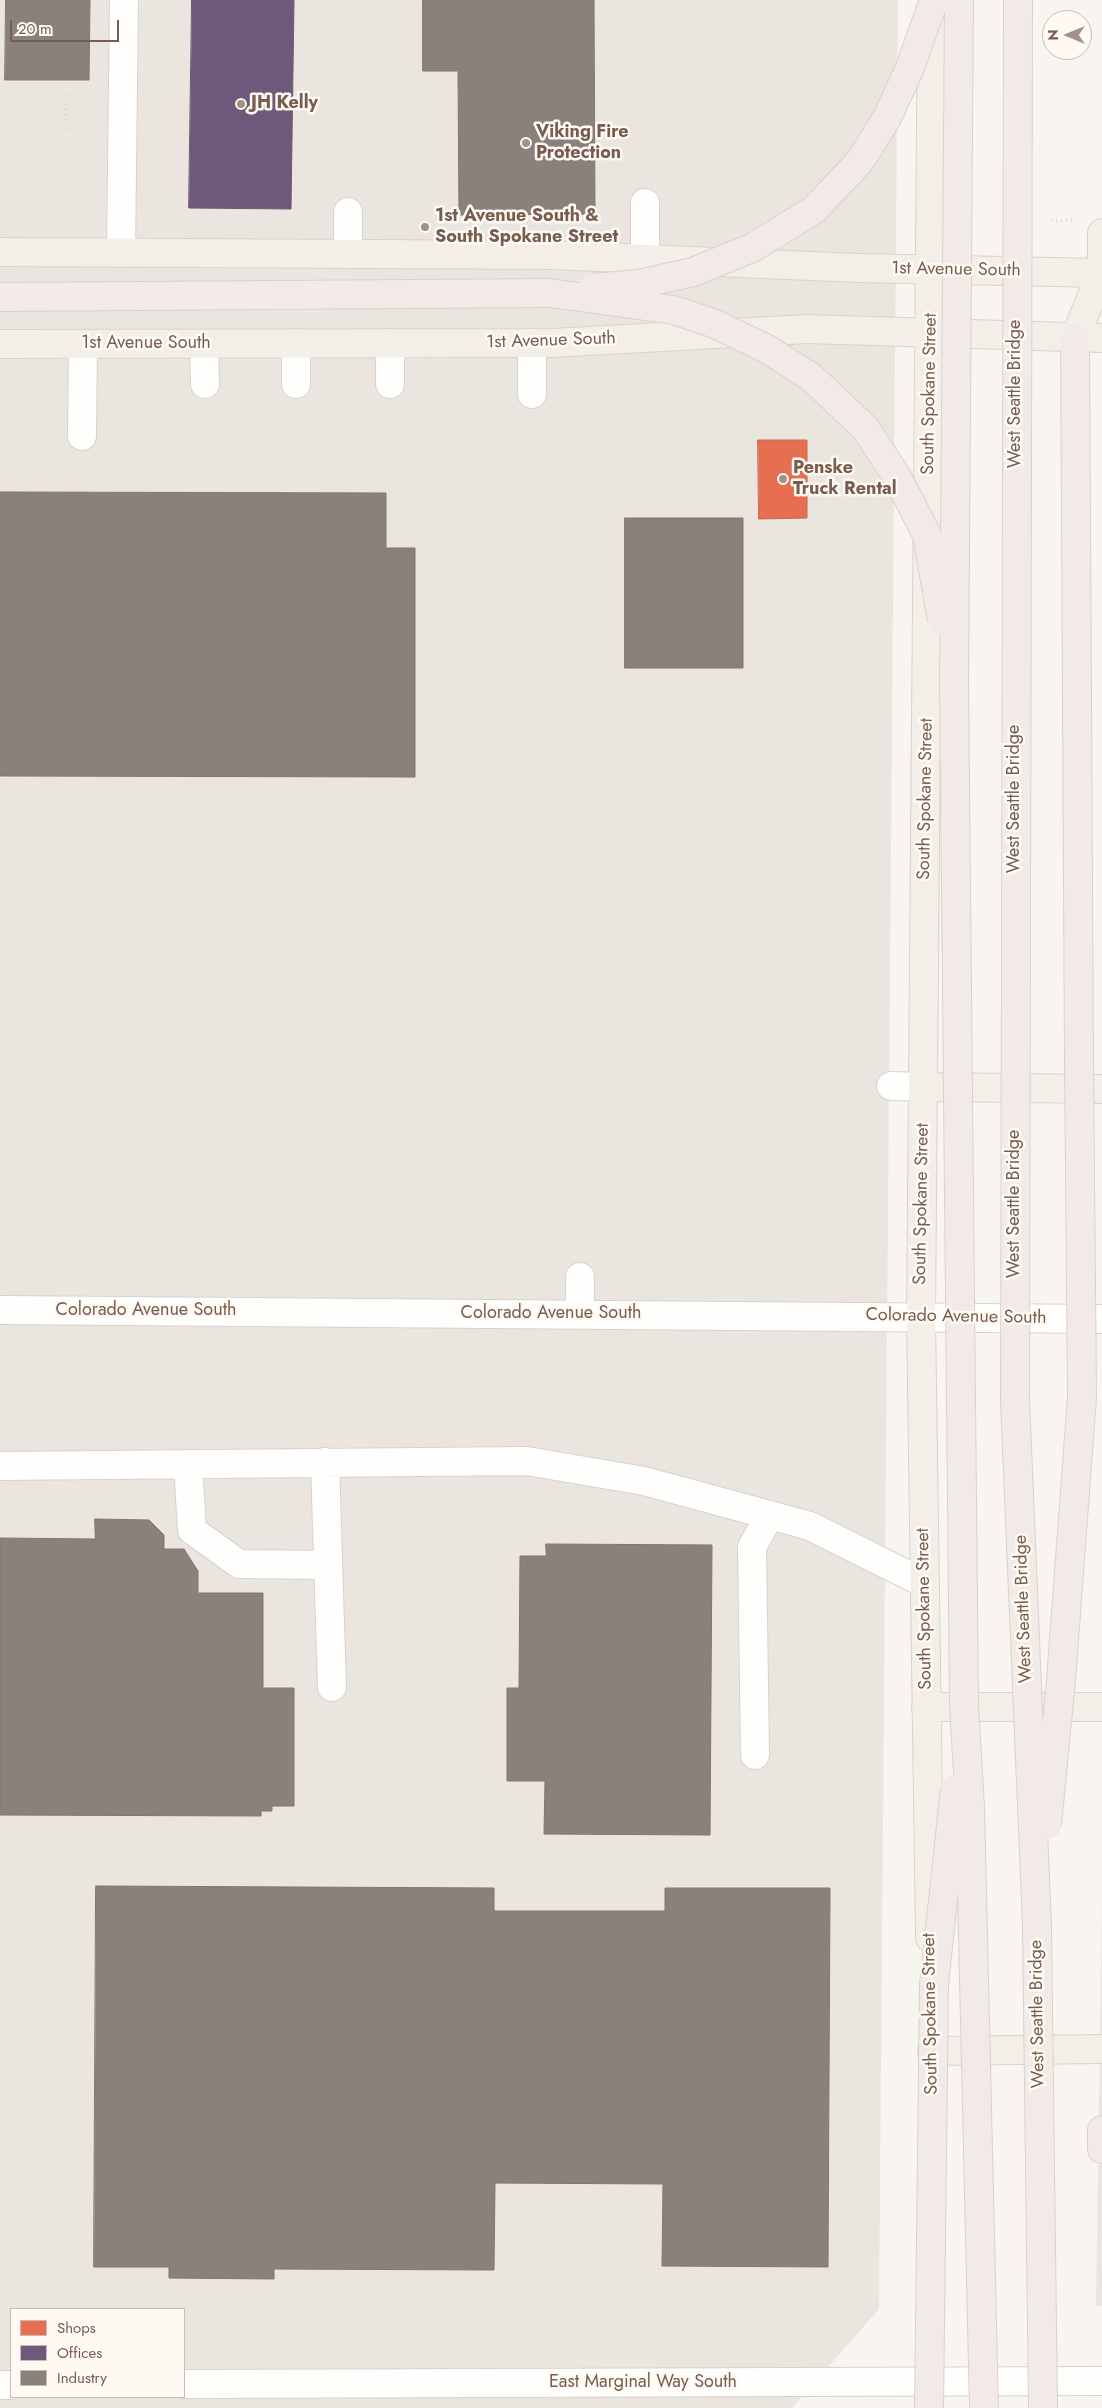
<!DOCTYPE html>
<style>
body{margin:0}
#map{position:relative;width:1102px;height:2408px;overflow:hidden;background:#f8f5f0;font-family:Jost,sans-serif}
canvas{display:block}
.legend{position:absolute;left:10px;top:2308px;width:175px;height:90px;box-sizing:border-box;background:#fefaf3;border:1px solid #c8bbb1;margin:0;padding:6px 9px;list-style:none;font-size:15px;color:#775d4f}
.legend li{display:flex;align-items:center;gap:10px;height:25px}
.legend b{width:25px;border:1px solid #c8bbb1}
.north{position:absolute;left:1042px;top:10px;width:50px;height:50px;box-sizing:border-box;background:#fefaf3;border:1px solid #c8bbb1;border-radius:50%;rotate:270deg;font-size:14px;font-weight:700;line-height:20px;text-align:center;color:#775d4f}
.north::after{content:'';display:block;margin:auto;width:18px;height:22px;background:#a49287;clip-path:polygon(50% 0,100% 100%,50% 72%,0 100%)}
.scale{position:absolute;left:10px;top:20px;width:109px;height:22px;box-sizing:border-box;border:2px solid #775d4f;border-top:0;padding-left:6px;font-size:15px;line-height:18px;white-space:nowrap;color:#775d4f;-webkit-text-stroke:4px #fefaf3;paint-order:stroke}
</style>
<div id="map">
<canvas width="1102" height="2408"></canvas>
<ul class="legend">
<li><b style="height:14px;background:#e76f51"></b>Shops</li>
<li><b style="height:14px;background:#6d597a"></b>Offices</li>
<li><b style="height:14px;background:#8a817c"></b>Industry</li>
</ul>
<div class="north">N</div>
<div class="scale">20 m</div>
</div>
<script>
const c = document.querySelector('canvas').getContext('2d');
c.lineJoin = 'round';
function fill(path, color) { c.fillStyle = color; c.fill(path, 'evenodd'); }
function trace(path, color, width, dash) { c.strokeStyle = color; c.lineWidth = width; c.lineCap = dash ? 'butt' : 'round'; c.setLineDash(dash || []); c.stroke(path); }
function drawText(font, color, halo, rows, align = 'center') {
  c.font = font + ' Jost,sans-serif'; c.lineWidth = 5; c.setLineDash([]); c.textBaseline = 'middle'; c.strokeStyle = halo; c.fillStyle = color; for (const [text, x, y, turn = 0] of rows) {
    c.save(); c.translate(x, y); c.rotate((+turn || 0) * Math.PI / 180); c.textAlign = isNaN(turn) ? turn : align; if (halo) c.strokeText(text, 0, 0); c.fillText(text, 0, 0); c.restore();
  }
}
fill(new Path2D(`
 M0 0H898L879 2309 792 2408H0ZM11 2309H184V2397H11Z
 M1102 1896V2306H1096Z`), '#ebe5e0');
const shops = new Path2D(`
 M758 440H807V518L759 519Z`);
fill(shops, '#e76f51');
trace(shops, '#c56a50', 1);
const offices = new Path2D(`
 M192 0H294L291 209 189 208Z`);
fill(offices, '#6d597a');
trace(offices, '#705a6d', 1);
const industry = new Path2D(`
 M6 0H90L89 80H5Z
 M423 0H594L595 214 459 215 458 71H423Z
 M0 492 386 493V548H415V777L0 776Z
 M625 518H743V668H625Z
 M95 1519 149 1520 164 1535V1549H184L198 1571V1593H263V1688H294V1806H272V1811H261V1816L0 1815V1538L95 1539Z
 M546 1544 712 1545 710 1835 544 1834 545 1781H507V1688H519L520 1556H546Z
 M96 1886 494 1888V1911H665V1888H830L828 2267 662 2266 663 2184 495 2183 494 2270 274 2269V2279L169 2278V2267H94Z`);
fill(industry, '#8a817c');
trace(industry, '#84766e', 1);
const minor = new Path2D(`
 M121 253 124 0
 M348 254V212
 M645 259V203
 M296 343V384
 M390 343V384
 M204 344 205 384
 M532 394V343
 M82 436 83 344
 M891 1086 923 1087
 M580 1277V1314
 M0 1310 1102 1319
 M325 1462 332 1687
 M188 1464 192 1530 239 1564 328 1565
 M0 1466 527 1461 644 1481 810 1526 924 1583
 M755 1755 752 1547 770 1515
 M184 2384 1102 2381
 M0 2385H11`);
const major = new Path2D(`
 M1102 233V280
 M0 252 551 255 858 268 1102 273
 M1075 338 1101 273
 M0 344 552 343 807 329 1102 338
 M934 1087 1102 1089
 M926 1707H1102
 M930 1938 921 1317 932 9
 M932 2051 1102 2049`);
const highway = new Path2D(`
 M0 297 550 293
 M1075 338 1079 1062
 M1102 2130V2149`);
trace(minor, '#d8d2cd', 30);
trace(major, '#d9d1cc', 30);
trace(highway, '#d9d1cc', 30);
trace(new Path2D(`
 M66 94V134
 M1051 221 1072 220`), '#dbd5d0', 3, [1, 4]);
trace(minor, '#fefefd', 28);
trace(major, '#f3eee8', 28);
trace(highway, '#f1eae7', 28);
const highwayBridge = new Path2D(`
 M959 0 954 682 964 1705 970 1807 984 2408
 M1018 0 1015 1400 1037 1926 1043 2408
 M593 288 639 284 693 272 754 247 815 209 860 161 887 118 909 70 934 0
 M550 293 674 310 715 324 767 349 811 377 865 428 896 475 927 535 942 620
 M1047 1825 1061 1680 1082 1397 1079 1062
 M929 2408 934 1984 955 1789`);
trace(highwayBridge, '#d9d1cc', 30, []);
trace(highwayBridge, '#f1eae7', 28);
for (const [x, y, r, color] of [
 [241,104,5,"#a49287"],
 [526,143,5,"#a49287"],
 [425,227,5,"#a49287"],
 [783,479,5,"#a49287"]
]) { const dot = new Path2D(); dot.arc(x, y, r, 0, 2 * Math.PI); c.fillStyle = color; c.fill(dot); trace(dot, '#fefaf3', 2); }
drawText('bold 18px', '#775d4f', '#fefaf3', [
 ["JH Kelly",251,104],
 ["Viking Fire",536,133],
 ["Protection",536,154],
 ["1st Avenue South &",435,217],
 ["South Spokane Street",435,238],
 ["Penske",793,469],
 ["Truck Rental",793,490]
], 'left');
drawText('18px', '#775d4f', '#fefaf3', [
 ["1st Avenue South",956,270,1],
 ["1st Avenue South",551,341,-2],
 ["1st Avenue South",146,344],
 ["South Spokane Street",930,394,-89],
 ["West Seattle Bridge",1016,394,-90],
 ["South Spokane Street",926,799,-89],
 ["West Seattle Bridge",1015,799,-90],
 ["South Spokane Street",922,1204,-89],
 ["West Seattle Bridge",1015,1204,-90],
 ["Colorado Avenue South",146,1311],
 ["Colorado Avenue South",551,1314],
 ["Colorado Avenue South",956,1317,1],
 ["South Spokane Street",925,1609,-91],
 ["West Seattle Bridge",1024,1609,-92],
 ["South Spokane Street",931,2014,-91],
 ["West Seattle Bridge",1038,2014,-91],
 ["East Marginal Way South",643,2383]
]);
</script>
